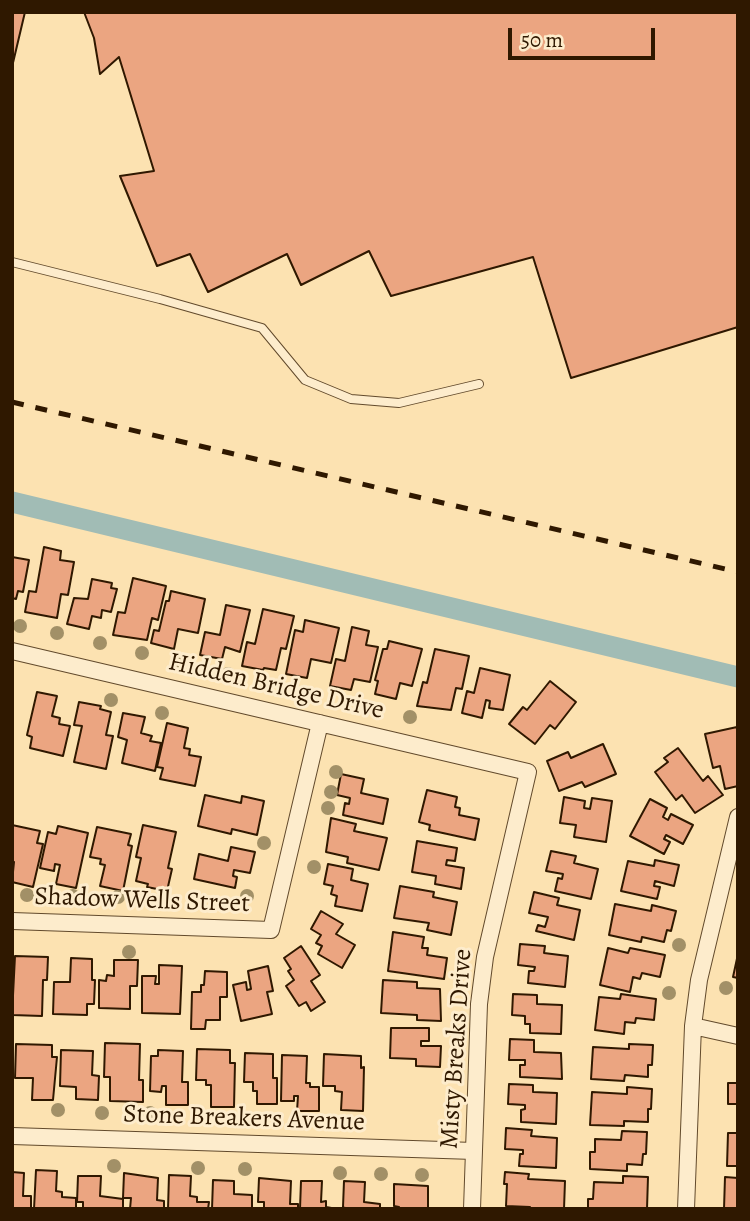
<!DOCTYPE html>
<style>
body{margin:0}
#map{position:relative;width:750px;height:1221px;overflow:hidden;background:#fce2b1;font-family:Alegreya,serif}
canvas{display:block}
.frame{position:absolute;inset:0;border:14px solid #2f1800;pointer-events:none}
.scale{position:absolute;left:508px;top:28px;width:147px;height:32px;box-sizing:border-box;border:4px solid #2f1800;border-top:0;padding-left:9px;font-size:21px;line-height:24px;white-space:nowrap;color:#2f1800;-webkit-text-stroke:5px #fdeccc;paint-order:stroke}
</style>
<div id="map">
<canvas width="750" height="1221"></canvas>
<div class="frame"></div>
<div class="scale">50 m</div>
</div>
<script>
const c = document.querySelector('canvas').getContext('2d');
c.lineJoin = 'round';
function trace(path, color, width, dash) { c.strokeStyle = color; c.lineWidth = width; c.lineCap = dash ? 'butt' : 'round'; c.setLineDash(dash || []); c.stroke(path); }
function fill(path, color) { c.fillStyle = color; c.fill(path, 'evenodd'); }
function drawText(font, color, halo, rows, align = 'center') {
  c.font = font + ' Alegreya,serif'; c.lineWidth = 6; c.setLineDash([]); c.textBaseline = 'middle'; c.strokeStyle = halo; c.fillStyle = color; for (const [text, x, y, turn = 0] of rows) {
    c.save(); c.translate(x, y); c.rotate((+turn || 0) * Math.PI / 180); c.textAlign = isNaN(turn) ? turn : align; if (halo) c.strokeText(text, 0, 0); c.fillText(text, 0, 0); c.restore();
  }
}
trace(new Path2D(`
 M12 502 738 677`), '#a1bcb5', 21);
const building = new Path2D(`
 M12 12H25L12 67Z
 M84 12H738V327L571 378 533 257 391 296 369 251 301 285 287 254 208 292 190 254 157 266 120 176 154 171 119 57 100 74 94 38Z
 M44 547 61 551 60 560 74 562 68 595 61 594 57 618 25 612 29 591 36 592Z
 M12 557 29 560 23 592 18 591 16 599 12 598Z
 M133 578 166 586 158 620 152 618 147 640 113 635 118 612 125 613Z
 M92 579 112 583 111 588 117 589 111 612 102 610 101 618 92 616 89 629 67 624 74 598 88 599Z
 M171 591 205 599 198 633 178 629 174 649 151 643 154 630 159 631 166 601H169Z
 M226 605 250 610 240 652 225 647 222 659 200 655 205 632 220 635Z
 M263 609 294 616 286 649 281 648 276 670 264 668 263 670 242 666 247 642 255 644Z
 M305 620 339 628 331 663 311 659 307 678 286 674 295 630 303 632Z
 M352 627 369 631 366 645 378 647 370 682 354 679 351 690 330 686 336 659 345 661Z
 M389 641 422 649 412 686 400 683 396 699 375 694 378 681 375 680 383 649H387Z
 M435 649 469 656 462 689 456 688 451 710 417 706 423 682 427 683Z
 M480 668 510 675 503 710 489 708 490 701 486 700 482 718 462 713 467 691 474 693Z
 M550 681 576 702 555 729 550 725 535 744 509 724 523 707 527 710Z
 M37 692 57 696 52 716 60 718 59 724 70 726 63 756 30 748 32 737 27 735Z
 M79 702 101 706 100 709 111 712 106 735 113 736 106 769 74 762 82 726 74 725Z
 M123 713 145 717 141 733 152 736 150 741 161 743 155 771 122 763 127 740 118 737Z
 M167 723 188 728 184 748 190 749 189 755 201 757 195 786 160 779 163 768 157 767Z
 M737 727 738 786 725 789 720 766 713 768 705 734Z
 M603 744 616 774 585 787 582 782 559 791 547 761 568 752 571 758Z
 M678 748 703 781 708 776 723 795 695 813 682 795 676 800 655 772 668 762 664 758Z
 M341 774 364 779 361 793 388 799 383 824 343 815 345 803 349 804 350 798 337 795Z
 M427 790 457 797 455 807 460 808 459 815 479 819 475 840 429 830 430 825 419 822Z
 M205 795 241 803 242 796 264 801 257 835 232 829 231 834 198 826Z
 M564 797 585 801 584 808 590 809 592 798 612 801 606 842 574 837 576 825 560 823Z
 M650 799 667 808 663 817 668 820 671 814 693 825 683 844 666 835 664 839 670 842 664 854 630 836Z
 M331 818 356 824 354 831 387 838 379 870 347 863 348 857 326 852Z
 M12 825 40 831 37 843 43 844 33 887 12 882 14 862H12Z
 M143 825 176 832 168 868 172 869 167 891 147 887 148 884 136 881 141 858 136 857Z
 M58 826 88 833 76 888 56 884 60 865 55 864 54 871 40 868 48 832 56 834Z
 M97 827 131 834 128 845 132 846 123 891 100 886 105 865 100 864 101 859 90 857Z
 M417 841 457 848 455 861 447 860 446 865 464 868 461 889 435 884 436 876 412 872Z
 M231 847 255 852 250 873 234 870 233 876 237 877 235 888 194 879 199 854 228 861Z
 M551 851 576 856 574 863 598 869 591 899 555 891 558 878 562 879 563 874 546 871Z
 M655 860 679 865 674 886 655 881 654 886 660 887 657 899 621 891 628 861 654 866Z
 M328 864 353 869 351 880 368 884 362 911 335 906 337 896 331 894 333 886 324 884Z
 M400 886 434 892 433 897 457 902 451 935 427 930 429 923 394 918Z
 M534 892 559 898 557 905 580 910 574 940 536 931 538 925 545 927 548 917 529 913Z
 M615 904 651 911 652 905 676 911 671 931 667 930 664 942 642 937 641 942 609 935Z
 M321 911 343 924 336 934 355 945 342 968 318 954 322 946 316 943 321 935 311 929Z
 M393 932 424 937 422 948H428L427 955 447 958 444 979 388 971Z
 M520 944 545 946 544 953 568 956 565 987 528 983 529 971H534L535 967 518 965Z
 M301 946 320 975 311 981 325 1002 311 1011 306 1002 299 1006 286 986 294 980 288 971 291 969 284 958Z
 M608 948 628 953 630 948 665 955 660 977 642 973 640 979 633 977 630 992 600 985Z
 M738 954V978L733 977Z
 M15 956 48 957 47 980H43L42 1016 12 1015Z
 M71 958 92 959V980H95L94 1004H87V1015L53 1014 54 982H70Z
 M114 960H138L137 986H130V1009L99 1008V980L106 981 107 975 114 976Z
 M159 965 182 966 180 1014 142 1013V976H156L155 984H159Z
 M268 966 273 991 267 992 272 1014 241 1021 233 985 246 982 247 990 251 989 248 971Z
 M205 971 227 972V997H220V1020H206L205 1029H191L192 992H201V985H204Z
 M383 980 417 982V988L440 989 441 1021 417 1020V1015L381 1013Z
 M513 994 537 995V1004L562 1005 561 1034 530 1033V1024H525V1016L512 1015Z
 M621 994 656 999 654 1020 636 1018 635 1023 625 1022 624 1034 595 1030 599 997 620 999Z
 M391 1028H429V1041H421V1046H441L440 1067 416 1066V1059L390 1058Z
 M510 1039 534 1040V1052L561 1053 562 1079 520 1077V1065H525V1060H509Z
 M105 1043 140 1044 139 1080H143V1102L110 1101V1077H104Z
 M16 1044 52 1045V1057H57L53 1100H32L33 1078H15Z
 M629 1044 653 1045 652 1065H648V1077L625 1075 624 1081 591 1079 593 1047 629 1049Z
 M197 1049 230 1050V1063H235L234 1107H211V1085H206V1080H196Z
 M61 1050 93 1051 92 1075 99 1076 98 1100 76 1099V1087L60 1086Z
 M158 1050 183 1051 182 1082H188V1105H166V1086H162L161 1092 150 1091 151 1056H158Z
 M245 1053 273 1054V1078H277V1104H257V1091H253V1082H244Z
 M324 1054 361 1056V1068L364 1067 363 1111 341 1110 342 1092 335 1091V1086H323Z
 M282 1055 307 1056 306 1083H310V1087H319V1111H297L298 1096H294V1101H281Z
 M728 1083H738V1104H728Z
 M509 1084 533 1085V1092L557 1093 556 1124 521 1122V1110L525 1109V1105L508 1104Z
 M627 1087 652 1089 651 1109H648V1122L624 1121V1126L590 1125 592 1092 627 1094Z
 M506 1128 532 1130 531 1136 557 1138 556 1168 519 1166 520 1154H523V1150L505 1149Z
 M622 1131 647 1132 646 1154H643L642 1165 627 1164V1171L590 1169V1152H595V1139L621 1140Z
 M728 1133H738V1166H727Z
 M36 1170 57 1171 56 1191 62 1192V1197L76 1198V1209H34Z
 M12 1172 24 1173 23 1196H31V1209H12Z
 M505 1172 529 1174 528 1179 565 1181 564 1209H530V1207L506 1206 507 1184H504Z
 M124 1173 158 1178 157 1200 164 1201V1209H130L131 1198H123Z
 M169 1175 191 1176 190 1196 197 1197V1202H209L208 1209H168Z
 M78 1176H101L100 1196 123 1199V1209H83V1202H77Z
 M623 1176 648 1177 647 1209H588V1199H593L594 1182 623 1183Z
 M725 1177 738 1178V1209H724Z
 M259 1178 291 1181 290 1204H298V1209H264V1202H258Z
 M213 1180 234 1181V1194L252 1195V1209H212Z
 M301 1181H322L321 1202 326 1201V1207L337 1209H300Z
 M344 1181 365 1182 364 1202 380 1204V1209H347L343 1207Z
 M394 1184 428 1186V1209H399V1207L394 1206Z`);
fill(building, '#eba581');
trace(building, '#2f1800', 2);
const service = new Path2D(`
 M12 262 160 299 262 328 305 380 351 399 399 403 479 384`);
const minor = new Path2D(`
 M12 651 528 772 485 957 479 1004 472 1209
 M12 921 271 930 320 723
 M693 1026 738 1036
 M12 1136 474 1151
 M686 1209 693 1026 699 980 738 817`);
trace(service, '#624a2c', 10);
trace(minor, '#624a2c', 18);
trace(service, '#fdeccc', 8);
trace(minor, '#fdeccc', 16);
trace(new Path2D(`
 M12 402 738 572`), '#2f1800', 5, [12, 12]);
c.fillStyle = '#a29067';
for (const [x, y] of [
 [20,626],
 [57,633],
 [100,643],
 [142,653],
 [180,663],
 [228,674],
 [111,700],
 [162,713],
 [410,717],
 [336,772],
 [331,792],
 [328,808],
 [264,843],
 [314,867],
 [27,895],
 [73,896],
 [247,896],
 [118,897],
 [679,945],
 [129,952],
 [726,988],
 [669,993],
 [58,1110],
 [102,1113],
 [150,1113],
 [114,1166],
 [198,1168],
 [245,1169],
 [340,1173],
 [381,1174],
 [422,1175]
]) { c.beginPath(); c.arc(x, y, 7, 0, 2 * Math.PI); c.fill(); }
drawText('26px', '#2f1800', '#fdeccc', [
 ["Hidden Bridge Drive",276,687,13],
 ["Shadow Wells Street",142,901,2],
 ["Misty Breaks Drive",457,1049,-86],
 ["Stone Breakers Avenue",244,1119,2]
]);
</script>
